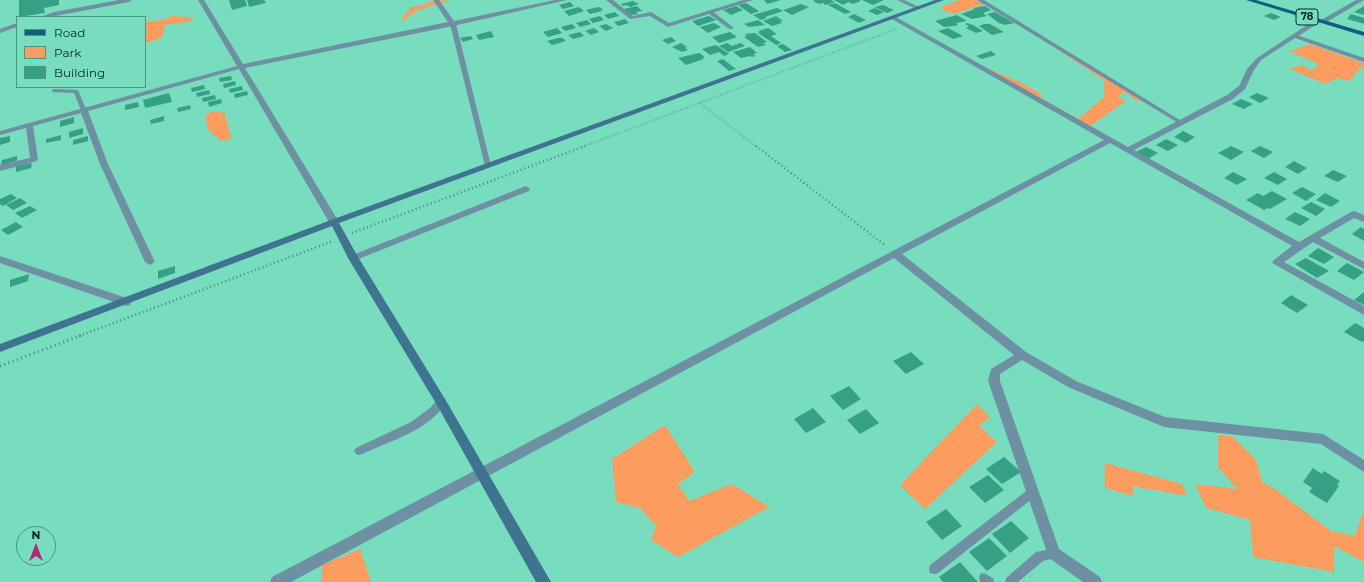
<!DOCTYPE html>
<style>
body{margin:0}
#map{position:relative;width:1364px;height:582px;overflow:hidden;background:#78ddbf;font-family:Montserrat,sans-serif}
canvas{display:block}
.legend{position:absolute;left:16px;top:16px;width:130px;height:72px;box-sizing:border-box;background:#78ddbf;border:1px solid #489680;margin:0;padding:5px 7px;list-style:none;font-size:12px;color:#002b21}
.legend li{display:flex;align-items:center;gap:8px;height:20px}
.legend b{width:20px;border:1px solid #489680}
.north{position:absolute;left:16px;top:526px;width:40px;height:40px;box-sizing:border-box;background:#78ddbf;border:1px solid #489680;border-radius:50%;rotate:0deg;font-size:11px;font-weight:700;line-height:16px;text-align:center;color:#002b21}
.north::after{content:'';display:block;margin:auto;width:14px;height:18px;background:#ae2a73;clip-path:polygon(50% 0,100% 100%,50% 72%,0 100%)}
</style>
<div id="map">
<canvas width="1364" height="582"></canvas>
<ul class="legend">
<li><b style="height:5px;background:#0e6081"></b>Road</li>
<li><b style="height:11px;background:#fc9c5e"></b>Park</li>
<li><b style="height:11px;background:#36a084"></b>Building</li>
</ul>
<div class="north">N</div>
</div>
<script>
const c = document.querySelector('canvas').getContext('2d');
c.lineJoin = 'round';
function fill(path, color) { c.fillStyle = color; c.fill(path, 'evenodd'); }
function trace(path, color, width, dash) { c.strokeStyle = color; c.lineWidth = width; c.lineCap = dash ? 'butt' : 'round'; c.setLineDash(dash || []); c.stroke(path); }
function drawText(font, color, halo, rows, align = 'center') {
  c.font = font + ' Montserrat,sans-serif'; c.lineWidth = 3; c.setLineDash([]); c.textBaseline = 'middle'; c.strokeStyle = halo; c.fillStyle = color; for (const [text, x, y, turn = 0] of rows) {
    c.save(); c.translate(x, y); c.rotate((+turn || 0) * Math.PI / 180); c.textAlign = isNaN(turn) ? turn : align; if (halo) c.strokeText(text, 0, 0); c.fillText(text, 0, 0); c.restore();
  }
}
fill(new Path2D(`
 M438 0 450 1C436 6 413 8 405 21L401 20 410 8Z
 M959 0H975L984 4 954 14 941 9 943 6Z
 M172 16 190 17 193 21 165 25 162 38 145 43V22L162 20Z
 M1040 38 1132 94 1140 100 1139 102 1124 92 1118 97 1126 101 1089 127 982 66 1020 82 1041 94V98L1078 119 1104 97V80Z
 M1310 44 1364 63V64L1349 81 1337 78 1326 84 1289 69 1302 65 1312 70 1319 64 1289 51Z
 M212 111 225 113 231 139 221 141 208 130 205 116Z
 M977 404 990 417 979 426 997 442 925 509 900 485Z
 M665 425 695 472 678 484 689 501 732 484 769 507 678 557 651 540 656 526 640 508 616 502 612 459Z
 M1218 435 1232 436 1256 460 1262 482 1275 489 1331 531 1355 536 1362 514 1364 515V562L1334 546V572L1253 557 1250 520 1206 508 1195 484 1237 489 1218 467Z
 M1105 463 1182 484 1187 496 1133 486V496L1105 488Z
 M360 549 371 582H322V565Z`), '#fc9c5e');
fill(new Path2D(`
 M19 0H59V5L44 8 45 13 19 17Z
 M229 0H245L247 6 232 10Z
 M247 0H264L266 3 249 7Z
 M764 0H781L767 4Z
 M815 0H831L835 2 826 5 823 3 819 4 813 1Z
 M834 0H859L861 1 853 4 849 2 843 5Z
 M862 0H884L873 5Z
 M633 1 639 4 630 7 627 5 623 6 621 4Z
 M570 2 574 6 563 9 559 5Z
 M746 3 759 11 751 14 738 5Z
 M835 3 851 12 845 14 828 5Z
 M801 4 809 7 792 15 783 10Z
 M883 5 894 10 887 13 875 7Z
 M637 6 642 11 636 12 638 14 631 15 624 9Z
 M736 6 743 10 731 15 723 10Z
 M985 6 991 10 983 13 987 16 972 19 961 14 975 9 973 8Z
 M1364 6V15L1354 12Z
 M579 7 584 11 569 16 564 11Z
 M598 7 603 9 601 10 602 11 590 14 586 10Z
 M777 8 783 11 765 17 767 18 761 20 753 15Z
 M875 8 884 12 877 15 868 11Z
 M615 12 619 16 608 19 604 15Z
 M995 12 1014 23 1005 25 999 23 987 14Z
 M1271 13 1281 17 1274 20 1264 16Z
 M854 14 866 20 859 23 848 17Z
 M1351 14 1364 18V24L1347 19Z
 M957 15 967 21 956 23 958 25 954 26 944 27 935 21Z
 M600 16 604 20 593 23 589 19Z
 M709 16 716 20 698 26 692 21Z
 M776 16 783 21H780L782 23 772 26 763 21Z
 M625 19 629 23 618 26 614 22Z
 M587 20 591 24 580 27 576 23Z
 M758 20 765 25 749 27 744 24Z
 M714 23 721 27 708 33 700 27Z
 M967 23 973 25 983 31 976 33 966 28 969 26 965 24Z
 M572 24 576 28 565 31 561 27Z
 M606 24 613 28 606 31 599 26Z
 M984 24H990L1004 32 992 35 979 26Z
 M557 28 562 33 548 37 543 32Z
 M594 28 599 32 591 35 585 31Z
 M768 28 777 34 771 36 781 43 776 45 758 33 760 32 758 31Z
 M948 28 963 36 953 39 938 31Z
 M491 31 494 37 479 40 476 35Z
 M580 32 584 36 573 39 568 35Z
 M730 32 737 37 719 43 712 37Z
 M755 33 767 42 763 43 766 45 758 47 744 37 747 36 745 34Z
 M471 36 473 39 463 42 460 38Z
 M671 37 676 41 668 44 662 40Z
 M558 38H563L566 41 552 45 547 41Z
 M681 43 687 47 685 48 688 50 682 52 672 47Z
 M727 43 732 46 741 43 745 46 728 52 719 46Z
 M783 44 792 50 785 52 777 46Z
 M716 45 729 54 724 56 719 52 710 55 702 49Z
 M750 47 757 53 753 54 756 56 752 57 750 56 741 58 733 52Z
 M991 51 996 55 982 59 976 56Z
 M699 53 705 57 702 58 704 59 686 65 678 58Z
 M723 59 736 69 729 71 717 61Z
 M231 76 232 80 220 82 219 78Z
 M235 81 236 85 224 88 223 84Z
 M204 85 205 89 192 92 191 88Z
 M242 86 243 90 230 93 229 89Z
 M209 90 210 94 197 97 196 93Z
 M247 91 248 95 235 98 234 94Z
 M169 93 172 102 145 108 143 100Z
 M1257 93 1269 98 1260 103 1249 97Z
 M215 95 216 99 203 102 202 98Z
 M221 99 222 103 209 107 208 102Z
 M1241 99 1253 104 1244 109 1232 104Z
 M138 102 139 107 125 110V105Z
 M190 105 191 109 178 112 177 108Z
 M164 116V121L151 124 150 120Z
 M74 117V123L60 127V121Z
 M83 128V134L69 138V132Z
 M1183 131 1195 137 1186 143 1174 137Z
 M61 135V140L46 143V139Z
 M10 136V142L0 145V138Z
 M88 136V141L73 145V140Z
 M1166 139 1178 145 1168 151 1156 145Z
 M1231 146 1244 152 1231 160 1218 153Z
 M1260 146 1273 152 1264 158 1251 151Z
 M1146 147 1158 153 1148 159 1136 152Z
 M17 156V161L1 165 2 160Z
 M1294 161 1307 168 1298 174 1285 167Z
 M32 163 31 168 16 172V166Z
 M1333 170 1347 176 1338 182 1324 176Z
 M1233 172 1247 179 1237 185 1224 178Z
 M1274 172 1287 179 1278 185 1264 178Z
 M1302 187 1316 194 1306 201 1292 193Z
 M1272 191 1287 199 1270 209 1268 208 1264 210 1246 200 1258 193 1263 196Z
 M1325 193 1340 201 1331 207 1316 200Z
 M11 194 17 198 3 206 0 204V199Z
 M20 198 27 203 13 210 6 205Z
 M1311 202 1325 209 1316 216 1301 208Z
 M30 206 37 210 22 218 15 213Z
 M1295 212 1310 219 1300 226 1285 219Z
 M16 222 23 227 8 235 1 230Z
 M1361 227 1364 229V241L1352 234Z
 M1318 248 1334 257 1324 264 1308 256Z
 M1306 258 1329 271 1317 278 1295 264Z
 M1347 263 1364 272 1354 280 1337 271Z
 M175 266V273L158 279V271Z
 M29 274 28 281 10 287V280Z
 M1364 292V305L1354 300Z
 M1291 295 1308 305 1297 313 1281 303Z
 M1355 323 1364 328V341L1362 342 1344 332Z
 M911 352 924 364 906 374 893 361Z
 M849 386 861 399 843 410 830 396Z
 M813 408 826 422 806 433 794 419Z
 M866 409 879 423 860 434 847 420Z
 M1004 457 1021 472 1002 484 986 469Z
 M1313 468 1322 474 1324 471 1340 481 1337 485 1339 486 1327 503 1309 492 1312 488 1303 482Z
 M988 475 1004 490 985 503 969 487Z
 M946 509 962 526 942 540 926 522Z
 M1011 521 1029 538 1010 553 992 534Z
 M989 538 1007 556 987 571 969 552Z
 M960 562 978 582H943L939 577Z`), '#36a084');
trace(new Path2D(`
 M700 103 757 147
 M582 147 896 29`), '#418c77', 2, [0.5, 2]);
trace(new Path2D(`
 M756 146 886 246
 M352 233 585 146
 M79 336 333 241`), '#418c77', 2.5, [1, 3]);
trace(new Path2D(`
 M0 366 82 335`), '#418c77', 3, [1, 3.5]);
fill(new Path2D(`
 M897 0H904L921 8 916 9Z
 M977 0H984L1183 122 1180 124 1178 123Z
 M708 11H712L733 27V29H729L708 13Z
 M453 22 456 24 491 166 488 168 485 166 450 24Z
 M1294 34 1364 58V62L1292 37 1291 36Z
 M54 89 78 90 86 109 85 110H81L74 93 52 92V90Z
 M441 398 444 399 446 402C432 429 388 442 362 454L359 455 356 454 354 451 356 448 411 422 430 408 438 399Z
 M1033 487 1037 489 1038 492 1037 495 938 573 934 574 930 573 929 569 930 565 1029 489Z
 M1054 548 1058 549 1059 553 1058 557 1043 561 1018 582H1005L1006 578 1036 552Z
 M984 573 993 578 994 582H980L979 578 980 574Z`), '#6d90a2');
fill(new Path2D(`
 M119 0H132L129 2 50 17H40L54 12Z
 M198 0H204L243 64 448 22 433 0H439L454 21 555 0H567L453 26 245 68 339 222 334 225 329 222 239 69 88 111 108 164 155 262 150 265 145 262 100 164 81 113 33 126 38 159 37 161 0 171V165L30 158 26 128 0 135V131L237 66Z
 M606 0H613L633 16 651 12 669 23 743 0H753L668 27 650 16 630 19Z
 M1356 0H1364L1325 23H1321L1320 22 1261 60 1254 70 1245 89 1233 99 1134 150 1299 242 1351 212 1354 211 1364 215V222L1354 218 1320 238 1364 262V269L1313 242 1284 262 1364 306V315L1274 264 1272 262 1274 260 1292 246 1110 143 902 254 1026 352 1076 381 1165 417 1323 434 1364 460V472L1321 444 1164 427 1068 387 1022 360 1000 374V381L1059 549 1100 577 1102 582H1083L1049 558 988 381 991 369 1014 355 894 258 291 582H270L272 577 1104 140 890 18V16H894L1128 147 1227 95 1239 86 1247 69 1257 58 1316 19H1320L1321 20Z
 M17 23V27L0 33V29Z
 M526 186 530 189 529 191 356 260 353 261 348 258 350 256Z
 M0 256 130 299 131 302 130 305 126 306 0 263Z`), '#6d90a2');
fill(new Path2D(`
 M935 0H944L339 223 358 257 445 399 551 582H536L437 405 348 258 332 226 0 352V344L331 220Z`), '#3e748f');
fill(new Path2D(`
 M1246 0H1256L1364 32V36Z`), '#0e6081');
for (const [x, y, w] of [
 [1307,17,22]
]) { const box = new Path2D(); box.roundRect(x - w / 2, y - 8, w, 16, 3); c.fillStyle = '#78ddbf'; c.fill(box); trace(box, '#002b21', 1); }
drawText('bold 10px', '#002b21', null, [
 ["78",1307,17]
]);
</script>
